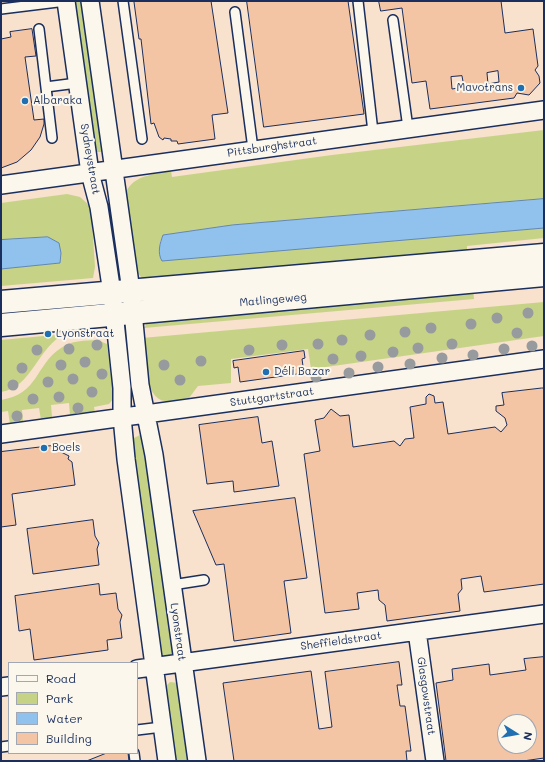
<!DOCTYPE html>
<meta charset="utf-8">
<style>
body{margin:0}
#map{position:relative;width:545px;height:762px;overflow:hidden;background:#faedde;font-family:Mali,sans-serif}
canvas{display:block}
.frame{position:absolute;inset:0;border:2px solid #1b2f5e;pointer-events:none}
.legend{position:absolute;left:8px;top:662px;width:130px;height:92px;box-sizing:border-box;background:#fbf7ec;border:1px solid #a1a7b3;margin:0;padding:5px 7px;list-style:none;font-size:12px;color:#1b2f5e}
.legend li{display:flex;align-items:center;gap:8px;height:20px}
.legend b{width:20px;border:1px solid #a1a7b3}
.north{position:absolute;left:497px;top:714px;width:40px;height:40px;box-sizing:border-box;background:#fbf7ec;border:1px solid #a1a7b3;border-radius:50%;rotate:101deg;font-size:11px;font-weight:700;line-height:16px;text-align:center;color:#1b2f5e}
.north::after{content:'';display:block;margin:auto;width:14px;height:18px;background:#1f6fb2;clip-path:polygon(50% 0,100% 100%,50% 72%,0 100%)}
</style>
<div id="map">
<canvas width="545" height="762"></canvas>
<div class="frame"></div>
<ul class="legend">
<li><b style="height:5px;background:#fbf7ec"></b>Road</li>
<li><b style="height:11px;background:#c6d387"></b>Park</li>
<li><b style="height:11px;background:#90c2ed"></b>Water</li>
<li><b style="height:11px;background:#f4c5a4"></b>Building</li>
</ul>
<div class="north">N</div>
</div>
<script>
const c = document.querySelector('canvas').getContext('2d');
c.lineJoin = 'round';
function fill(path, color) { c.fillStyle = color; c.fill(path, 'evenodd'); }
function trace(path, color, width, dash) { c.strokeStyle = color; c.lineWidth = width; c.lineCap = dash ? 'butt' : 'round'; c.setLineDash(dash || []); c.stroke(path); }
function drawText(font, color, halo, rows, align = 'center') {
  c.font = font + ' Mali,sans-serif'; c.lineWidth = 4; c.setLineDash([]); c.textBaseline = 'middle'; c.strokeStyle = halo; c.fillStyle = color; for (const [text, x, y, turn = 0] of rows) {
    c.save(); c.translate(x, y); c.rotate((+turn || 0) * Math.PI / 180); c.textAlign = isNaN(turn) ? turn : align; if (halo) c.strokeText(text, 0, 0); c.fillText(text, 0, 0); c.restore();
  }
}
fill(new Path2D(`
 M1 1H544V761H1ZM9 663H137V753H9ZM505 722H529V746H505Z`), '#f8e1cd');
fill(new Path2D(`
 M73 1H85L104 152H96L93 149Z
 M544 130V199L232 225 163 235 160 242 162 261 544 228V238L467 246V256L148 281 142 278 132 267 124 197C131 175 151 175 171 171L172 177 332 155Z
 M67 194 80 197 91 207 95 267 93 278 1 286V269L60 263 61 253 48 237 1 240V203Z
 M473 288 474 299 144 328 147 323 154 319Z
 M544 302V336L319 368 311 369 308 349 231 359V383L198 386 189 398C182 399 172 402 165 401 144 399 144 353 142 338Z
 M65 334C38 346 32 388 1 392V340Z
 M97 340 107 344 114 398 109 404 94 407 95 413 70 415 69 403 51 405 52 417 41 420 39 408 22 410 23 422 10 424 8 411 1 412V400C39 394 35 365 61 348 71 340 85 341 97 340Z
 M140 435 144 437 174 655 167 658 161 654 132 439Z
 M170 682 178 683 191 761H176L166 689 167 685Z`), '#c6d387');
const water = new Path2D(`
 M544 199V228L162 261C157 253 160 243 163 235L232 225Z
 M48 237 59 243 61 253 60 263 1 269V240Z`);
fill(water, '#90c2ed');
trace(water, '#6187b4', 1);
const building = new Path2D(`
 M133 1H211L228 113 212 115 215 139 178 144 177 141H171V139L164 138 163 140 159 137 154 123 151 124 141 39H139L134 2Z
 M247 1H348L364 114 264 127Z
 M379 1H501L505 33 533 29 538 66 535 70 539 76 540 83 529 95 517 93 514 98 430 109 426 81 412 83 402 8 381 11ZM498 71 499 82 488 84 487 73ZM462 76 464 87 452 89 451 77Z
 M32 29 36 56 25 57 34 120 44 119V124L40 137 31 150 17 162 1 168V39L11 37 10 32Z
 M304 351 305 358 302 359 304 373 240 382 238 367 234 368 233 361Z
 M542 388H544V584L484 592 481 576 461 579 462 589 458 594 460 611 387 621 385 605 379 600 378 590 357 593 359 609 325 613 304 454 320 451 315 420 324 418 331 409 340 416 349 415 353 447 394 441 400 446 405 439 414 438 410 407 426 404V397L429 394 434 396 435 403 443 402 448 434 495 427 501 432 507 425 505 418 496 411V406L504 405 502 393Z
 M258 417 262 443 272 441 279 486 234 492 233 481 207 484 199 425Z
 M51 446 54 449 56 447 59 451 69 456 68 459 72 462 75 485 12 494 16 525 1 527V452Z
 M295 498 307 578 284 581 291 633 234 641 224 564 216 565 193 511Z
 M93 520 95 536 99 543 97 549 99 565 33 574 27 529Z
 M99 584 100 595 116 593 118 609 122 615 120 622 122 638 107 640 108 650 34 660 30 629 19 631 15 596Z
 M544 657V758L523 761H446L436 683 453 680 452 669 489 664 490 675 526 670 524 659ZM505 722H529V746H505Z
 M399 662 402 685H397L400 706H405L411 751H406L407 761H234L223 683 311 671 319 729 332 727 325 672Z
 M107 753H128L129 761H87Z`);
fill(building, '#f4c5a4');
trace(building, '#1b2f5e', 1);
const service = new Path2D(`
 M123 1 142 139
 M358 1 373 132
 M1 9 66 1
 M235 12 253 149
 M393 20 408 128
 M39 29 52 138
 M46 87 77 83
 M172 585 204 580
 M137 730 162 727
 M1 747 9 746
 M134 753 135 761`);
const minor = new Path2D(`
 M66 1 90 173 99 207 112 293 122 388V417L126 459 167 761
 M90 1 131 291 140 385 154 455 197 761
 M1 185 544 110
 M1 434 544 359
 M417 631 435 761
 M137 669 544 614
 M1 687 9 686`);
const secondary = new Path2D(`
 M1 302 544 255
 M1 325 544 275`);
trace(service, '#1b2f5e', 12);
trace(minor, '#1b2f5e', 20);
trace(secondary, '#1b2f5e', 25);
trace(service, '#fbf7ec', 9);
trace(minor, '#fbf7ec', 17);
trace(secondary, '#fbf7ec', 22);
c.fillStyle = '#979b9d';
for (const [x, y] of [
 [528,313],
 [497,318],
 [471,324],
 [431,328],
 [405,332],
 [517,333],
 [370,335],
 [342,340],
 [318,344],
 [452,344],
 [97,345],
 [282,345],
 [532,346],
 [418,348],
 [69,349],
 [504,349],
 [37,350],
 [249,350],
 [393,352],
 [473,355],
 [361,356],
 [442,358],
 [333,359],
 [201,361],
 [85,362],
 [410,364],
 [61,365],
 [164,365],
 [378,367],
 [22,368],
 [349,373],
 [102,374],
 [316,377],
 [73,379],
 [180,380],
 [48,382],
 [13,385],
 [92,392],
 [59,397],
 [33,399],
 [78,408],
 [17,416]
]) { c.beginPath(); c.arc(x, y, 5.5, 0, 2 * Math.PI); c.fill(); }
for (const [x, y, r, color] of [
 [521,88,4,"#1f6fb2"],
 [25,101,4,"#1f6fb2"],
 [48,334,4,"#1f6fb2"],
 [266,372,4,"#1f6fb2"],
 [44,448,4,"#1f6fb2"]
]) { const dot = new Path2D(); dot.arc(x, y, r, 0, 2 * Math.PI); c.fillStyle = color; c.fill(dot); trace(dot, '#fbf7ec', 1.5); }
drawText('11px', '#1b2f5e', '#fbf7ec', [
 ["Mavotrans",513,88,"right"],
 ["Albaraka",33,101],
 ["Lyonstraat",56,334],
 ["Déli Bazar",274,372],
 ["Boels",52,448]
], 'left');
drawText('11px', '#1b2f5e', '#fbf7ec', [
 ["Pittsburghstraat",272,147,-8],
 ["Sydneystraat",90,159,80],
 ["Matlingeweg",273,300,-5],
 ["Stuttgartstraat",272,397,-8],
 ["Lyonstraat",178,632,82],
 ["Sheffieldstraat",341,641,-8],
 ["Glasgowstraat",426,696,82]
]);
</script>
